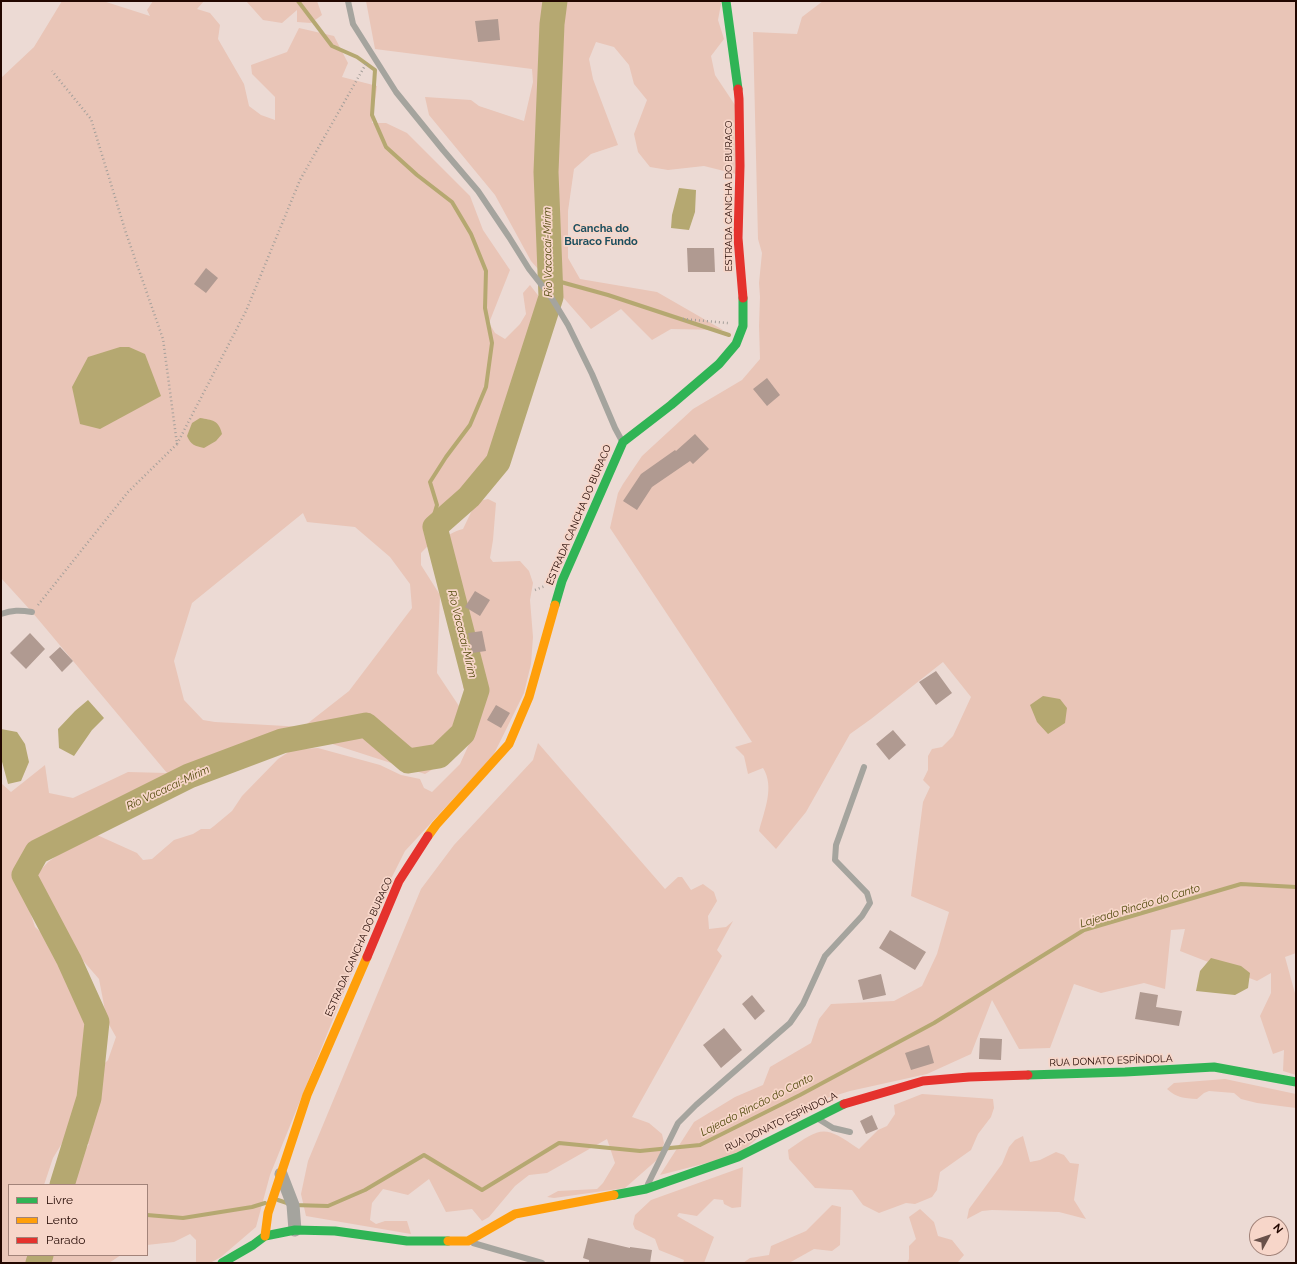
<!DOCTYPE html>
<meta charset="utf-8">
<style>
body{margin:0}
#map{position:relative;width:1297px;height:1264px;overflow:hidden;background:#ecdad4;font-family:Raleway,sans-serif}
canvas{display:block}
.frame{position:absolute;inset:0;border:2px solid #220700;pointer-events:none}
.legend{position:absolute;left:8px;top:1184px;width:140px;height:72px;box-sizing:border-box;background:#f7d6c9;border:1px solid #a28379;margin:0;padding:5px 7px;list-style:none;font-size:12px;color:#220700}
.legend li{display:flex;align-items:center;gap:8px;height:20px}
.legend b{width:20px;border:1px solid #a28379}
.north{position:absolute;left:1249px;top:1216px;width:40px;height:40px;box-sizing:border-box;background:#f7d6c9;border:1px solid #a28379;border-radius:50%;rotate:50deg;font-size:11px;font-weight:700;line-height:16px;text-align:center;color:#220700}
.north::after{content:'';display:block;margin:auto;width:14px;height:18px;background:#69514a;clip-path:polygon(50% 0,100% 100%,50% 72%,0 100%)}
</style>
<div id="map">
<canvas width="1297" height="1264"></canvas>
<div class="frame"></div>
<ul class="legend">
<li><b style="height:5px;background:#30b455"></b>Livre</li>
<li><b style="height:5px;background:#ff9f0a"></b>Lento</li>
<li><b style="height:5px;background:#e5322d"></b>Parado</li>
</ul>
<div class="north">N</div>
</div>
<script>
const c = document.querySelector('canvas').getContext('2d');
c.lineJoin = 'round';
function fill(path, color) { c.fillStyle = color; c.fill(path, 'evenodd'); }
function trace(path, color, width, dash) { c.strokeStyle = color; c.lineWidth = width; c.lineCap = dash ? 'butt' : 'round'; c.setLineDash(dash || []); c.stroke(path); }
function drawText(font, color, halo, rows, align = 'center') {
  c.font = font + ' Raleway,sans-serif'; c.lineWidth = 3.5; c.setLineDash([]); c.textBaseline = 'middle'; c.strokeStyle = halo; c.fillStyle = color; for (const [text, x, y, turn = 0] of rows) {
    c.save(); c.translate(x, y); c.rotate((+turn || 0) * Math.PI / 180); c.textAlign = isNaN(turn) ? turn : align; if (halo) c.strokeText(text, 0, 0); c.fillText(text, 0, 0); c.restore();
  }
}
fill(new Path2D(`
 M62 1H103L150 16 147 10 153 1H204L197 9 210 13 220 25 218 39 244 84 249 106 261 115 275 120V97L252 74 251 65 287 52 299 28 334 36 348 63 342 77 377 86 372 123H386L407 133 470 196 483 230 510 270 489 323 495 333 505 339 520 324 526 314 523 293 530 285 544 303 516 408 479 493 421 553V565L440 595 437 673 459 706V730L443 763 425 774 323 741 280 747 244 765 206 769 189 788 111 817 24 864 19 878 35 927 64 954 100 1034 92 1107 81 1112 53 1158 44 1185H9V1255H29L27 1263H1V783L11 792 45 765 49 793 73 798 128 772 167 773 32 612 1 578V78L34 47ZM303 513 307 522 355 527 390 557 410 584 412 608 349 691 303 727 215 722 203 720 184 700 174 661 192 603Z
 M246 1H317L322 15 311 23 297 22V10L282 23 263 20Z
 M366 1H720L721 4 718 20 724 39 711 56 715 75 737 108 736 174 704 166 668 170 650 167 638 152 634 134 647 100 634 84 629 65 614 47 596 42 589 59 593 79 618 145 591 154 574 169 568 211V258L580 279 657 292 723 330 671 329 652 340 621 309 591 329 531 261 495 195 429 115 425 97 471 100 479 106 524 121 533 82 532 69 375 49Z
 M823 1H1296V953L1285 957 1296 997V1075L1283 1071 1284 1050 1273 1054 1260 1016 1271 993V973L1257 981 1180 951 1185 929 1171 930 1165 989 1144 983 1101 993 1074 984 1050 1048 1019 1049 992 1000 971 1054 927 1074 850 1091 821 1100 767 1130 738 1155 660 1175 694 1122 735 1097 763 1085 770 1067 811 1043 819 1019 831 1004 894 1001 922 986 937 954 949 912 911 896 923 802 930 787 923 780 928 770V756L932 749 942 747 953 736 971 697 943 662 871 719 850 734 806 812 776 849 759 831C764 811 775 787 763 768L748 774 744 756 735 747 752 742 610 528 618 493 623 484 642 456 693 409 742 380 760 359 759 326 760 297 759 283 762 253 758 239 753 32 797 34 802 17Z
 M488 499 496 503 493 540 490 558 493 562 520 561 529 571 533 583 530 600 533 637 531 664 524 693 493 756 405 851 385 891 270 1175 256 1227 221 1257 210 1263H196V1240L190 1234 174 1242 147 1245V1185H72V1169L89 1144 79 1142 81 1127 99 1106 104 1064 108 1060 116 1037 107 1021 99 979 72 948 57 928 41 898 37 874 48 862 79 840 97 835 137 853 143 860 152 859 174 840 193 834 201 829H210L214 826 232 811 242 796 278 759 290 751 300 749 318 748 380 765 401 775 420 779 424 788 432 792 460 764 470 742 469 700 463 687 465 662 454 640 445 590 432 563C430 545 448 533 463 529L475 504 479 501Z
 M538 743 665 889 678 877H682L691 890 703 884 714 892 717 901 708 916 709 929 726 927 733 921 717 950 722 956 632 1117 649 1123 662 1134 664 1143 658 1159 625 1188 554 1198 547 1197 558 1191 597 1189 603 1183 615 1163 607 1139 547 1173 529 1175 515 1186 489 1217 482 1221 472 1209 446 1212 429 1179 408 1195 383 1189 372 1203 370 1220 376 1224 385 1221H407L411 1234 306 1216 301 1194 308 1161 421 889 454 845 533 760Z
 M1225 1079 1296 1094V1108L1257 1103 1241 1099 1234 1093 1209 1091 1204 1093 1197 1099C1183 1098 1177 1098 1167 1089L1174 1083Z
 M922 1094 993 1099 994 1108 991 1117 978 1134 971 1150 940 1172 937 1190 932 1197 915 1204 906 1203 879 1213 863 1205 852 1190 815 1188 789 1159 788 1150C822 1126 824 1125 859 1149L878 1130 887 1126 895 1114 894 1105Z
 M1023 1136 1030 1162 1040 1160 1056 1152 1064 1155 1070 1163 1079 1164 1074 1200 1086 1219 1059 1212 992 1210 982 1211 967 1219 969 1209 1002 1164 1009 1147 1015 1140Z
 M743 1167 741 1207 732 1208 724 1204 723 1200 714 1199 697 1216 679 1213 677 1216 714 1237 704 1263H683L684 1260 659 1250 655 1239 635 1229 633 1224 635 1215 651 1200Z
 M832 1205 841 1207 840 1245 832 1251 814 1249 789 1263H743L750 1258 769 1255 771 1246 806 1231Z
 M920 1209 934 1222 938 1236 952 1240 964 1255 958 1262 907 1263 909 1259V1246L916 1239 909 1217Z
 M46 1255H121L109 1263H45Z`), '#e9c5b7');
fill(new Path2D(`
 M679 188 696 190 695 212 689 230 671 228 672 215Z
 M120 347H129L145 354 161 396 100 429 80 424 72 387 88 357Z
 M200 418C212 420 219 420 222 434L216 441 204 448C195 446 191 445 187 436L192 423Z
 M1043 696 1060 699 1067 708 1065 723 1048 734 1037 722 1030 705Z
 M88 700 104 718 92 730 74 756 59 748 58 729 75 711Z
 M1 729 17 732 25 744 29 762 21 781 8 784 1 758Z
 M1211 958 1241 966 1250 973 1248 988 1235 995 1196 991 1200 971Z`), '#b5a871');
trace(new Path2D(`
 M298 1 332 46 357 57 375 70 372 115 386 147 417 175 452 202 471 234 486 271 485 308 492 343 486 387 470 425 446 457 430 482 437 505 434 515 435 527
 M550 279 608 295 729 335
 M278 1200 293 1205 328 1206 365 1190 424 1155 482 1190 559 1143 640 1151 700 1145 800 1095 934 1023 1084 930 1241 884 1296 887
 M147 1215 183 1218 252 1207 265 1203`), '#b5a871', 4);
trace(new Path2D(`
 M62 1185 89 1098 97 1022 69 960 24 875 37 852 189 776 282 741 366 725 408 761 439 756 463 733 477 690 435 527 469 497 498 462 551 297 546 172 552 24 555 1
 M38 1263 41 1255`), '#b5a871', 25);
fill(new Path2D(`
 M498 19 500 40 478 42 475 21Z
 M687 248H714L715 272H688Z
 M206 268 218 278 206 293 194 284Z
 M767 378 780 395 767 406 753 389Z
 M695 434 709 449 693 464 690 461 652 487 637 510 623 501 641 474 675 450 676 451Z
 M475 591 490 600 480 616 465 607Z
 M482 631 486 651 472 653 468 633Z
 M30 633 45 649 26 669 10 653Z
 M60 647 73 661 62 672 49 657Z
 M936 671 952 693 936 705 919 682Z
 M496 705 510 713 501 728 487 720Z
 M893 730 906 745 889 760 876 744Z
 M890 930 926 952 915 970 879 948Z
 M881 974 886 995 863 1000 858 980Z
 M1140 992 1158 995 1156 1007 1182 1011 1179 1026 1135 1019Z
 M752 995 765 1011 755 1020 742 1004Z
 M724 1028 742 1050 721 1068 703 1045Z
 M980 1038 1002 1039 1001 1060 979 1059Z
 M929 1045 934 1063 911 1070 905 1053Z
 M872 1115 878 1129 866 1134 860 1121Z
 M588 1238 630 1248V1247L652 1250 650 1263H589V1260L583 1258Z`), '#b09a91');
trace(new Path2D(`
 M683 319 728 323
 M177 444 246 311 300 180 367 62
 M535 590 545 586
 M38 605 128 492 177 444 163 339 126 233 91 119 52 71`), '#a5a09b', 2.5, [1, 3]);
trace(new Path2D(`
 M348 1 353 24 396 92 443 150 478 191 509 237 529 269 551 297 568 325 592 374 615 428 622 441
 M1 614C12 610 20 610 32 612
 M820 1120 833 1128 850 1132
 M648 1184 678 1123 696 1105 790 1023 803 1004 825 956 862 916 870 903 867 893 835 860 836 845 864 767
 M473 1243 542 1263`), '#a5a49e', 6);
trace(new Path2D(`
 M281 1174 293 1205 295 1230`), '#a5a49e', 13);
trace(new Path2D(`
 M726 1 738 89
 M555 605 562 581 623 442 671 405 719 364 736 344 743 326V298
 M1028 1075 1125 1072 1214 1067 1296 1082
 M614 1195 646 1189 738 1157 844 1104
 M222 1263 253 1245 265 1236 295 1230 335 1231 407 1241H448`), '#30b455', 9);
trace(new Path2D(`
 M428 836 436 825 509 744 529 697 555 605
 M265 1236 268 1213 307 1095 367 957
 M448 1241H468L515 1214 614 1195`), '#ff9f0a', 9);
trace(new Path2D(`
 M738 89 739 99 740 166 738 238 743 298
 M367 957 399 881 428 836
 M844 1104 923 1081 969 1077 1028 1075`), '#e5322d', 9);
drawText('10px', '#220700', '#f7d6c9', [
 ["ESTRADA CANCHA DO BURACO",729,196,-90],
 ["ESTRADA CANCHA DO BURACO",579,515,-67],
 ["ESTRADA CANCHA DO BURACO",359,947,-66],
 ["RUA DONATO ESPÍNDOLA",1111,1061,-2],
 ["RUA DONATO ESPÍNDOLA",781,1122,-26]
]);
drawText('bold 11px', '#1a4e5e', '#f7d6c9', [
 ["Cancha do",601,229],
 ["Buraco Fundo",601,242]
]);
drawText('italic 11px', '#524a0c', '#f7d6c9', [
 ["Rio Vacacaí-Mirim",548,252,-91],
 ["Rio Vacacaí-Mirim",462,634,76],
 ["Rio Vacacaí-Mirim",168,788,-25],
 ["Lajeado Rincão do Canto",1140,906,-17],
 ["Lajeado Rincão do Canto",757,1105,-27]
]);
</script>
